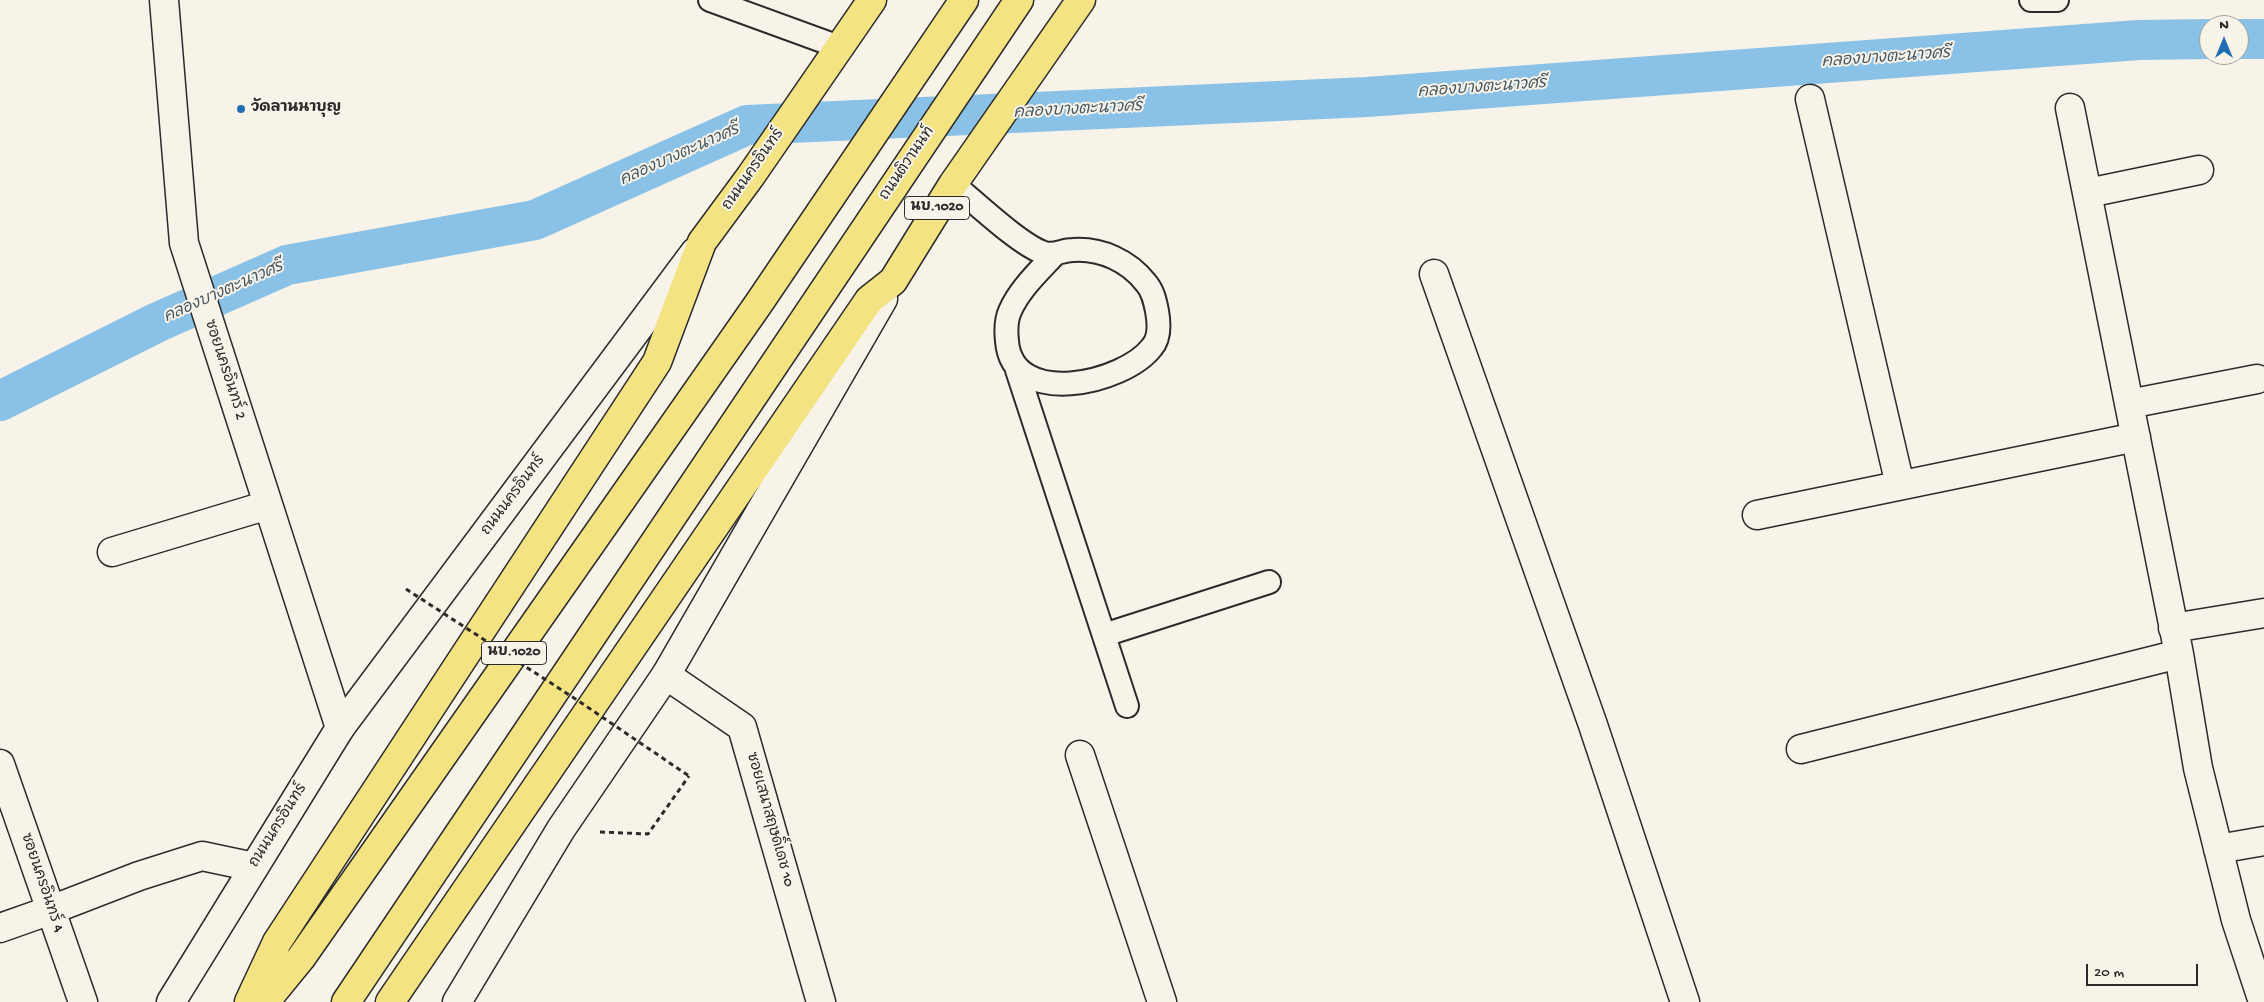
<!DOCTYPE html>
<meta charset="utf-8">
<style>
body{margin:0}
#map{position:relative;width:2264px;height:1002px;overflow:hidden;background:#f7f3e8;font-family:"Gochi Hand",sans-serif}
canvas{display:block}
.north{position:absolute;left:2199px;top:15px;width:50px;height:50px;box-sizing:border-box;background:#f7f3e8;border:1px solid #a5a39c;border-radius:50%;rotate:0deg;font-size:14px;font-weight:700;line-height:20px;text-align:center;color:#2b2b2b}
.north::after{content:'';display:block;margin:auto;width:18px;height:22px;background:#1f6fb2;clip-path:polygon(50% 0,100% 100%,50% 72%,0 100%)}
.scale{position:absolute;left:2086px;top:964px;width:112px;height:22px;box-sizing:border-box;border:2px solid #2b2b2b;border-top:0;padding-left:6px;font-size:15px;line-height:18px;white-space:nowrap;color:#2b2b2b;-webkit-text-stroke:4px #f7f3e8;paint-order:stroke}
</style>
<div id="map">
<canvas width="2264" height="1002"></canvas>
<div class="north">N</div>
<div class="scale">20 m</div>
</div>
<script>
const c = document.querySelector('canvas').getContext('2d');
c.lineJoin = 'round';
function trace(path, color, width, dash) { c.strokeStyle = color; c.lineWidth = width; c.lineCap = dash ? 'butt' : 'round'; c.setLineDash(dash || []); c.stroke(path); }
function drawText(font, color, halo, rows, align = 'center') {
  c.font = font + ' "Gochi Hand","Playpen Sans Thai",sans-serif'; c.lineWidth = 4; c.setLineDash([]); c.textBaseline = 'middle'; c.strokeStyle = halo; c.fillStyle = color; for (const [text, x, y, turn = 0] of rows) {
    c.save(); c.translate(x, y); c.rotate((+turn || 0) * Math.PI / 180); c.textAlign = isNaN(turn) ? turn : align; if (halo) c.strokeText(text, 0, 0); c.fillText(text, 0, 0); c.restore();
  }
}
trace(new Path2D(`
 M2239 39H2264
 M0 401 158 322 287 265 535 220 747 125 1367 97 2139 40 2209 39`), '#89c1e7', 40);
const lane = new Path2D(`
 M710 0 839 47
 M2031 0H2057
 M953 184C975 202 1020 245 1044 253 1055 256 1062 250 1073 250 1101 248 1129 261 1146 283 1153 291 1155 301 1157 311 1159 322 1160 338 1152 347 1124 384 1012 409 1007 341 1006 332 1006 320 1010 311 1019 290 1038 272 1054 255
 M1017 370 1127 706
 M1104 635 1269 582`);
const street = new Path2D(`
 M164 0 184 243 340 728
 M1810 99 1900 485
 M2070 108 2179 654 2198 768 2236 920 2263 1002
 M2088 193 2199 170
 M1434 274 1593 725 1685 1002
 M2129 404 2257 379
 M1757 515 2136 437
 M112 552 268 505
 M2173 628 2264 613
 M666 675 742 727 821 1002
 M1801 749 2179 654
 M1080 755 1162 1002
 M0 764 83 1002
 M2218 849 2264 841
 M0 928 51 910 139 876 202 856 254 867`);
const secondary = new Path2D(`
 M171 1002 340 728 695 252
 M457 1002 561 829 666 675 883 299`);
const primary = new Path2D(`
 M249 1002 277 942 657 362 702 242 750 177 872 0
 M265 1002 301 958 759 303 964 0
 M346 1002 1019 0
 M390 1002 869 300 893 281 953 184 1081 0`);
trace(lane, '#2b2b2b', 26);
trace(street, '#2b2b2b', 31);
trace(secondary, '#2b2b2b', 31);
trace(primary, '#2b2b2b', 31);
trace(new Path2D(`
 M600 832 648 834 689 776`), '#2b2b2b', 3, [5, 4]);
trace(lane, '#f7f3e8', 22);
trace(street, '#f7f3e8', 28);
trace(secondary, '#f7f3e8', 28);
trace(primary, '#f4e382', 28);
trace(new Path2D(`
 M406 589 577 700 689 776`), '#2b2b2b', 3, [5, 4]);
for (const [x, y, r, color] of [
 [241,109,5,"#1f6fb2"]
]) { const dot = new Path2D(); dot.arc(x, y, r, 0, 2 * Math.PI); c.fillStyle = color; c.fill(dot); trace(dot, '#f7f3e8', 2); }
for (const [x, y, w] of [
 [937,208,65],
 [514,653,65]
]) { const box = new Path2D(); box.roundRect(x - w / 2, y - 11.5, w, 23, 4); c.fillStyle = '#f7f3e8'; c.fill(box); trace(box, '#2b2b2b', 1); }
drawText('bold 14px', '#2b2b2b', null, [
 ["นบ.1020",937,208],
 ["นบ.1020",514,653]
]);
drawText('bold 15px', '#2b2b2b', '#f7f3e8', [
 ["วัดลานนาบุญ",251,109]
], 'left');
drawText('15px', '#2b2b2b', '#f7f3e8', [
 ["ถนนติวานนท์",908,164,-56],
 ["ถนนนครอินทร์",754,170,-55],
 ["ซอยนครอินทร์ 2",224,370,72],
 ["ถนนนครอินทร์",514,496,-53],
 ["ซอยเสนาสฤษดิ์เดช 10",769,820,74],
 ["ถนนนครอินทร์",279,826,-58],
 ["ซอยนครอินทร์ 4",41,883,71]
]);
drawText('italic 16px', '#475863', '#f7f3e8', [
 ["คลองบางตะนาวศรี",1886,59,-4],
 ["คลองบางตะนาวศรี",1482,89,-4],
 ["คลองบางตะนาวศรี",1078,111,-3],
 ["คลองบางตะนาวศรี",680,156,-24],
 ["คลองบางตะนาวศรี",224,293,-24]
]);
</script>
